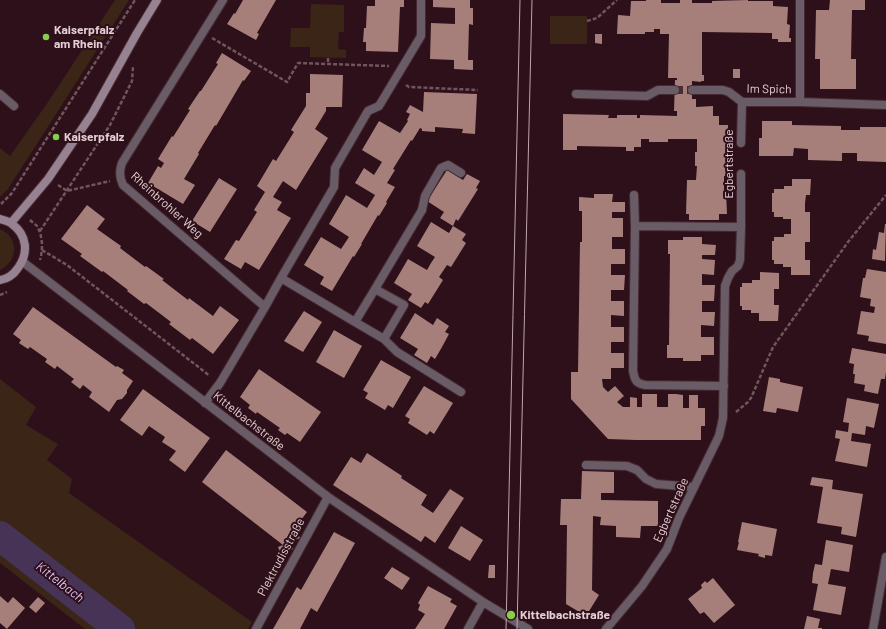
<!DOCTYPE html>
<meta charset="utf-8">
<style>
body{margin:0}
canvas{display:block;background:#2d1019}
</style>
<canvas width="886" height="629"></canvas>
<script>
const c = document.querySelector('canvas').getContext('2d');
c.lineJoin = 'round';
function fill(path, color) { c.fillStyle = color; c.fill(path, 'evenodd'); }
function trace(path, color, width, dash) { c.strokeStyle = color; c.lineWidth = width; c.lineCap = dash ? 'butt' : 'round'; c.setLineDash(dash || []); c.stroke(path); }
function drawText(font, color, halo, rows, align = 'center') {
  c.font = font + ' Barlow,sans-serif'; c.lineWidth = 4; c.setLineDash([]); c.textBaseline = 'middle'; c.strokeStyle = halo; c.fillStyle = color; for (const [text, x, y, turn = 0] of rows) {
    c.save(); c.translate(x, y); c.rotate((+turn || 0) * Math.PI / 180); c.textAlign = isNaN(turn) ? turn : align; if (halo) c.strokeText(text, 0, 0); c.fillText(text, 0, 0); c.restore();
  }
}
fill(new Path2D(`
 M115 0H129L8 189 0 197V148L10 156 46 105Z
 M311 4 344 5V32H339L338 49 346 50V58L310 57V47H290L291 28H310Z
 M550 16H587V44H550Z
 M0 229C19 237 19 261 0 270Z
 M0 379 36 407 26 425 58 444 47 460 72 479 69 493 252 622 248 629H85L0 563Z`), '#3a2517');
trace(new Path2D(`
 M0 536 120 629`), '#463356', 30);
fill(new Path2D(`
 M243 0H276L257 33 259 34 256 40 227 24 234 13 235 14Z
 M375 0H404V7H400L398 52 366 51V42H363L364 28H366L367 6H375Z
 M433 0H470V8H473V25L469 24 468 60H473V70L454 69V60L430 59 431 23 455 24V8L433 7Z
 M646 0H661V3H680V0H692V3H712V1L748 0V1H773V6L788 7 787 24 790 25 789 38H791V42H778V39H772V33L702 32V75H704V81H701V82L692 81V99H696V107L713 106V116H719V125H728L727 176H724V192H726L727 214H719V220H689V214H686L687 180H696L697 166H695V152H697V139H668V142H649V139H641V147H634V151H626V147L577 146V150H563V114L609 115 608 118H617V115H637V118H640V115L677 116V111H674L675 80H677V78H668L669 34H660V29H654V32H645V34H617L618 15 630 16 631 1H646Z
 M830 0H865V10H852L851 59H856V89H820V59H815L816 10H829Z
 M595 34H602V44L595 43Z
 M222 53 251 71 244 81 243 80 216 126 215 125 198 153 199 154 184 179 195 185 183 204 148 183 158 166 161 168 164 163 158 159 172 136 173 137 190 110 188 109 200 91H201L218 64 216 63Z
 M733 69H740V78H733Z
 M310 74 343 75 342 107H326V111L315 129 328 138 296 190 283 181 273 197 282 202 277 210 291 218 259 270 245 262 241 269 224 259 236 240 239 241 257 212 254 210 265 192 257 186 273 159 276 161 294 132 291 130 306 106V93H310Z
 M424 92 477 94 475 134 462 133 463 129 435 127V132L422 131V129L420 128 412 141 411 140 393 169 395 170 387 183 395 187 386 202 387 203 379 216 378 215 361 244H362L354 257 353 256 332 291 320 284 324 277 304 265 321 237 341 249 349 237 329 224 346 195 367 208 375 195 355 183 364 168 374 175 382 162 362 150 379 121 400 133 408 121 407 120 410 114 406 112 410 105 423 112Z
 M762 121H792V125L841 126V130H860V127H886V162L857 161V153H842V161L808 160V149L794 148 793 156H759V138H762Z
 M447 170 463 180 467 174 480 181 476 188 478 189 458 221 456 219 453 226 440 218 444 212 427 201Z
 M219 178 237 189 210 232 192 221Z
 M792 179H811L810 195H806L805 203V212H810V242H805V260H810V275H791V267H783V264H774V260H772V241H774V237H784V234H791V219H783V217H774V212H772V193H774V189H784V186H792Z
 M594 194H613L612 202H625V212H612V218H623V237H612V249H625V264H611V275H625L624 290H611V301H624V316L611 315V327H624V342H611V353H624V368H611V379H602L603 387 608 392 615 386 624 396 617 402 623 407H630V397L637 398V407H642V394H657V407H668V394H676L683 395V408H689V395H698V408H705V426H701V440H636L608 439 571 399V372H578L580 242H582V211H579V197L594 198Z
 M87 205 105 219 97 229 121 246 120 248 145 267 146 266 164 279 162 280 188 300 189 298 213 316 220 306 239 320 213 354 192 338 190 340 169 324 171 322 146 303 144 304 127 291 128 290 103 271 102 272 80 256 82 254 61 239Z
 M431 222 449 233 453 226 466 234 462 240 466 243 451 267 447 265 439 277 443 280 428 304 425 302 421 308 408 300 412 294 394 283 408 259 427 270 431 263 435 257 417 246Z
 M885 224H886L885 261 872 259 873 249 876 250 879 232 884 233Z
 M683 237H702V244L716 245 715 255H702V259L715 260 714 275 702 274V285H715L714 301H702V312H715L714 326 701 325V337H714V355H701V361H683V358H667V345H669L670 254H668V240H683Z
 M867 269 886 272V344L868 341 869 336 857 334 861 311 874 313 875 307 870 306 871 299 860 297 863 278H865Z
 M760 272 779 273V289H774V305H779L778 321H759V313H751V310H742V306H740V287H742V283H752V280H760Z
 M33 307 116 367 117 366 124 370 122 373 133 381 127 390V393L122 399 117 400 109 412 89 397 92 392 83 385 80 389 71 382 74 379 57 366 55 369 45 362 47 359 30 347 28 349 19 343 21 340 13 334Z
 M304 311 322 322 303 352 284 341Z
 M415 313 433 325 437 318 449 326 445 332 449 334 442 347 435 359 431 356 427 363 414 355 418 349 400 338Z
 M334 330 362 346 344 378 316 362Z
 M852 348 886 354V372L885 379H881L878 394 864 391 865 385 854 383 855 374H853L854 364 849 363Z
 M381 360 411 377 393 408 388 405 385 410 365 398 368 393 363 390Z
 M259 369 321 412 300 442 287 433 285 435 278 430 280 428 257 412 256 414 248 408 250 405 240 397Z
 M769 377 780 379V382L803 387 798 412 777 408 776 413 763 411Z
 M424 386 453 403 434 434 430 431 427 435 408 423 410 419 405 416Z
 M143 389 210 438 185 472 169 460 176 451 162 442 165 437 149 426 142 436 120 420Z
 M847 398 879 404 874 428 866 426 865 435 852 433 851 441 871 444 867 467 835 461 840 439 835 438 836 430 848 432 849 423 843 422Z
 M226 450 307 512 295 528 300 538 290 542 293 549 281 554 278 547 283 545 202 482Z
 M367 453 402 476 401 478 427 495 421 505 433 513 450 489 464 498 435 543 425 536 421 542 333 485 351 457 361 463Z
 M582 471 614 472V493H601V500L658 501V526H641L640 538 616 537V526L600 525 601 517 593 516 592 590 599 595 586 616 566 604 567 525H560L561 499H581Z
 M812 477 833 480 832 489 863 494 856 537 841 534 842 527 817 523 823 487 810 485Z
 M742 522 777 529 772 556 765 555V558L758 556 759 554 737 550 739 542H738Z
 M461 526 483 540 470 561 448 548Z
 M334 532 355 543 317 612 311 608 300 629H273L297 587 301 590Z
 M826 540 853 545 849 572 831 569 828 584 846 587 841 615 813 610 818 584 812 583 813 573 815 564 822 565Z
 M489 565H495V578H488Z
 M392 567 410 578 402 590 384 578Z
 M713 578 735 605 714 623 704 612 700 614 688 599 702 588 701 585 705 581 707 583Z
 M428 586 452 599 450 602 457 606 444 629H415L425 614 418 610 420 605 418 603Z
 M0 596 8 603 13 597 25 608 7 629 0 623Z
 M38 597 45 603 36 613 29 607Z
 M807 616 820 619 818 628H822V629H804Z`), '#a67f7a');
trace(new Path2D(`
 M675 90H692`), '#492d35', 8, [8, 4]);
const lane = new Path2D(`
 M0 94 14 106
 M422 210 425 196 441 168 448 165 461 173
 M586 465 627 466 637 470 646 479 656 484 694 487`);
const street = new Path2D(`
 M223 0 122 163C119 171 119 177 123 185L265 307
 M692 90H723L729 92 742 102H800L886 105
 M576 94 647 96 658 90H675
 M800 102V0
 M741 143 742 102
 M634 195 635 226
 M741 227V174
 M23 262 328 497 483 602 528 629
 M281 278 355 322 375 289 404 305 384 339 355 322
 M375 289 422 210
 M384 339 397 352 461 392
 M205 403 220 383 265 307 281 278 334 187 335 168 368 111 379 106 421 36V0
 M256 629 328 497
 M468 629 483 602
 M606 629 642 586 667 549 679 518 719 436 723 418 725 286 728 278 732 271 738 266 740 260 741 227 635 226 633 371C635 381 636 383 645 385L724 386
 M873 629 886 557`);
const secondary = new Path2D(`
 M0 219C4 220 9 221 12 224 27 235 29 253 18 268 14 274 7 279 0 280
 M11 223 48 179 92 114 137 33 157 0`);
trace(lane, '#472b33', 10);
trace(street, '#472b33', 10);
trace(secondary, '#472b33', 10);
trace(new Path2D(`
 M587 21 597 18 617 0
 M212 38 287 82 298 63 389 66
 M328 58V64
 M406 85 409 87 478 90
 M58 185 67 191 110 181
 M1 204 12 193 135 0
 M30 220C32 222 35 224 37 226 43 236 43 250 40 260
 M40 231 110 125 132 81 133 66
 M42 250 67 265 210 376
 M0 295 7 292
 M736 412 748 402 751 398 773 347 848 242 886 195`), '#70555d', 2.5, [4, 2]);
trace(lane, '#695c66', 8);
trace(street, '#695c66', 8);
trace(secondary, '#978291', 8);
trace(new Path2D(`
 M506 629 520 0
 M517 629 532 0`), '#bda6ac', 1);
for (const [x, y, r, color] of [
 [46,37,4,"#86cf4b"],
 [56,137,4,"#86cf4b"],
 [511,615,5,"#86cf4b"]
]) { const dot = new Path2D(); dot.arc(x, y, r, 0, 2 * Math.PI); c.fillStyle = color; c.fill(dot); trace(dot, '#2d1019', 1.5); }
drawText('bold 12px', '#e5cfd4', '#2d1019', [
 ["Kaiserpfalz",54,30],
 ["am Rhein",54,44],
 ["Kaiserpfalz",64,137],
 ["Kittelbachstraße",520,615]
], 'left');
drawText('12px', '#e5cfd4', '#2d1019', [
 ["Im Spich",769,89,1],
 ["Egbertstraße",729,164,-90],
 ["Rheinbrohler Weg",167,205,42],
 ["Kittelbachstraße",249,421,38],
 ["Egbertstraße",671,510,-66],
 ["Plektrudisstraße",281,557,-62]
]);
drawText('italic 13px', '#dfbdfd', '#2d1019', [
 ["Kittelbach",60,582,38]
]);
</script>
